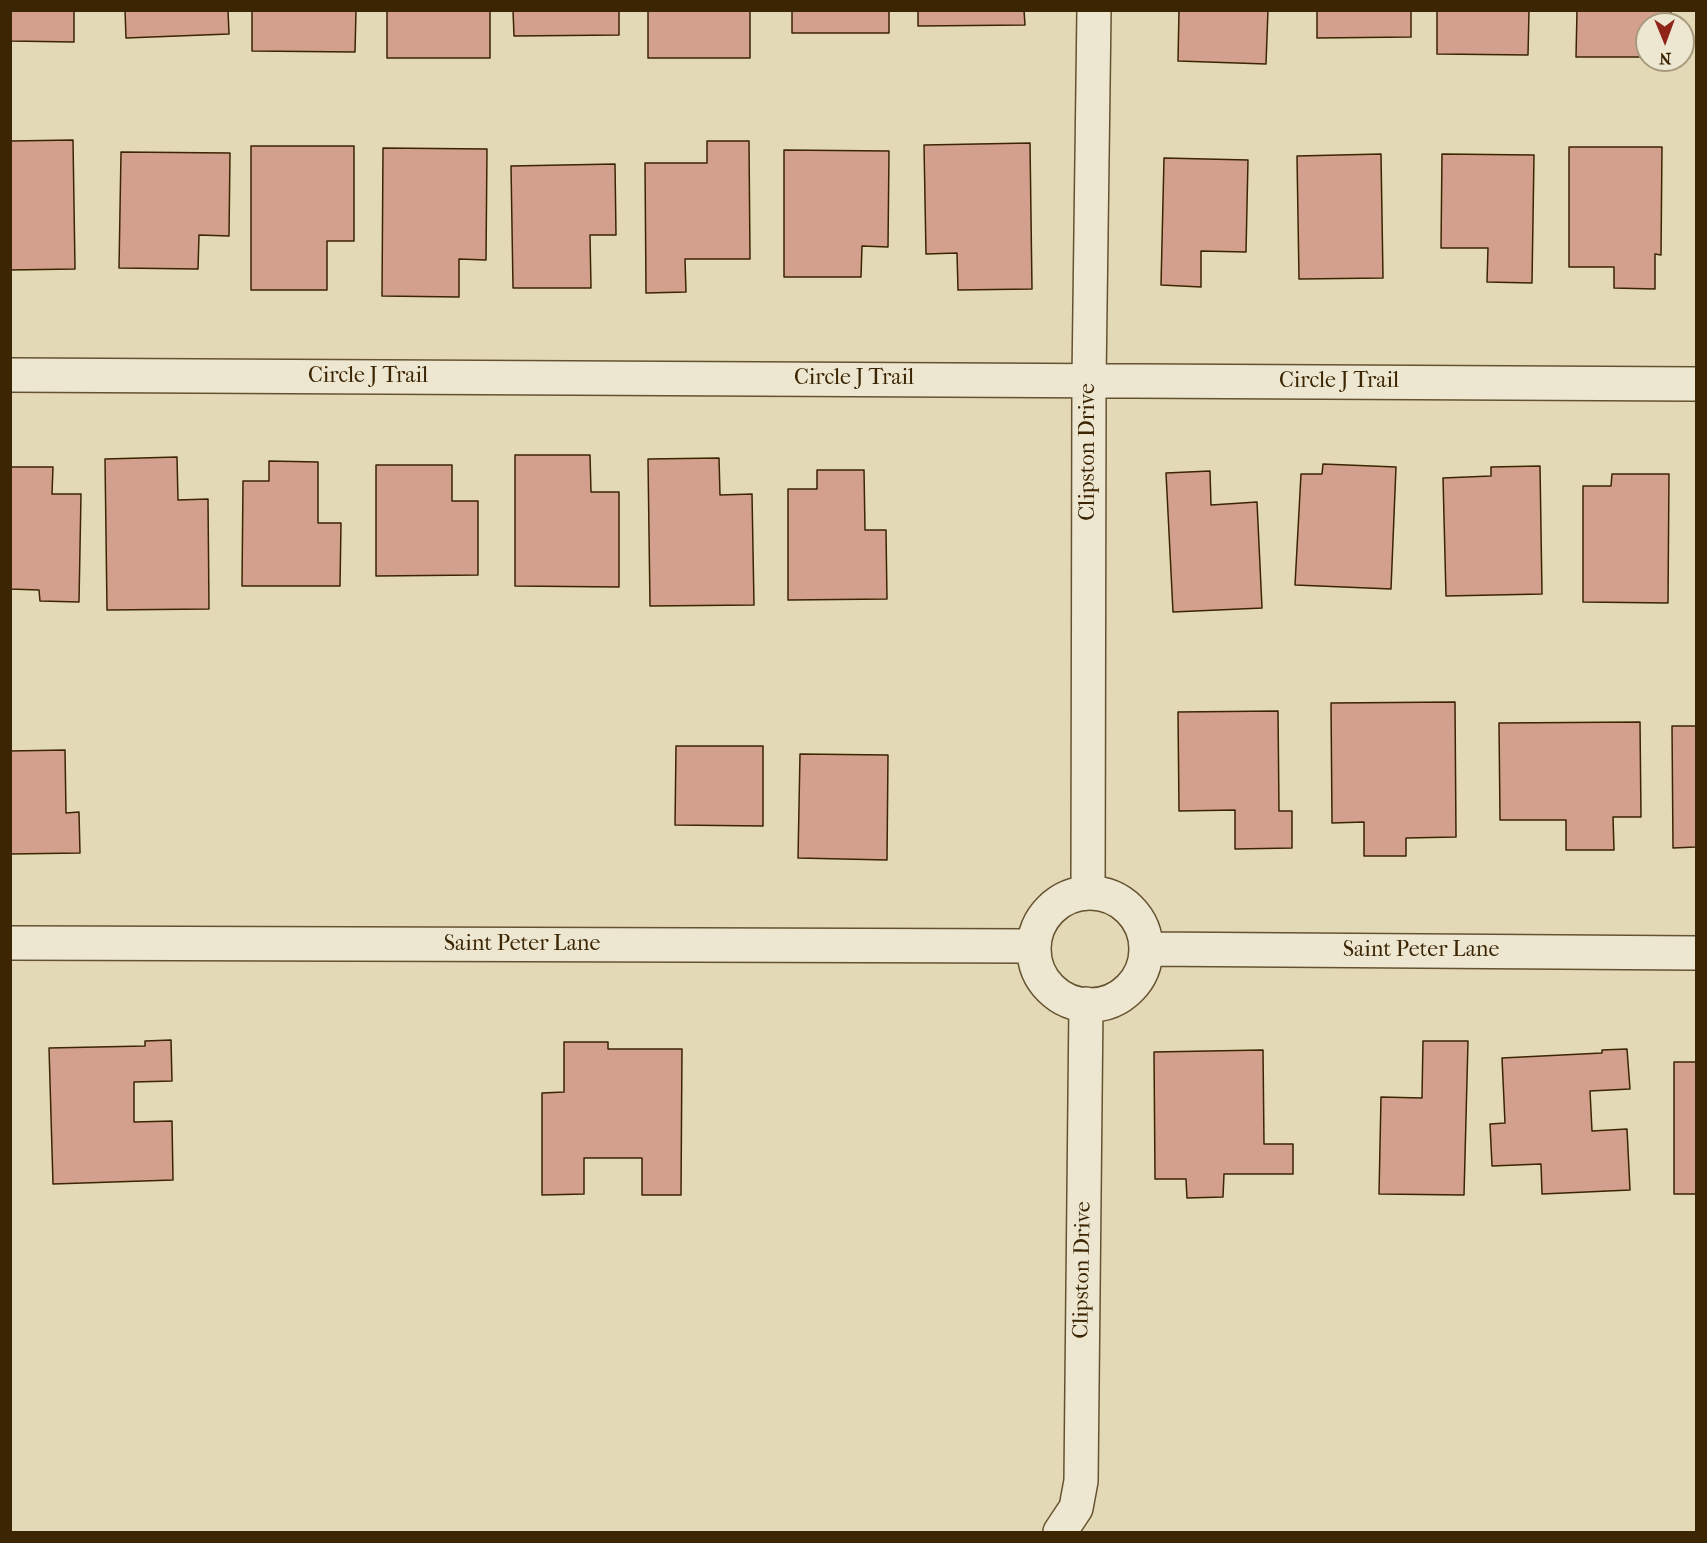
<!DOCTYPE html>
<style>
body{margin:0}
#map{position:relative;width:1707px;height:1543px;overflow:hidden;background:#e4d9b6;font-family:"IM FELL French Canon",serif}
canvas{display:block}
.frame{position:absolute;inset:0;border:12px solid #3b2503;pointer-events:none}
.north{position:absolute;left:1635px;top:12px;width:60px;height:60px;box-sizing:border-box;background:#ede6d0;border:2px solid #a6997e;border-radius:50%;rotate:179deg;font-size:16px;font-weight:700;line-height:24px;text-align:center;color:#3b2503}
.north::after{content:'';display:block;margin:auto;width:21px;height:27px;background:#8f2418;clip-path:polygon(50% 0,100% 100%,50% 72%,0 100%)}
</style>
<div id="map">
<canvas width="1707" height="1543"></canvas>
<div class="frame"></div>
<div class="north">N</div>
</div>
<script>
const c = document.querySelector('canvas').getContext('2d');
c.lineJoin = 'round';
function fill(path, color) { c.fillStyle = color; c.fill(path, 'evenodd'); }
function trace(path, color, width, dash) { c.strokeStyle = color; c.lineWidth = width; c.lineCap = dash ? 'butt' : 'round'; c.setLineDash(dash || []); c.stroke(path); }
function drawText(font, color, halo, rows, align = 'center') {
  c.font = font + ' "IM FELL French Canon",serif'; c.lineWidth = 6; c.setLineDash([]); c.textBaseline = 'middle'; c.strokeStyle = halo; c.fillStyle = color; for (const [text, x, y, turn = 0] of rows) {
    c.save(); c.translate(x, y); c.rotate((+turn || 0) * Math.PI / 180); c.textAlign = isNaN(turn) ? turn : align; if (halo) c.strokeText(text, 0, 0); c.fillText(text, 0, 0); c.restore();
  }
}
const building = new Path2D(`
 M10 10H74V42L10 41Z
 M125 10H228L229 34 126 38Z
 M252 10H356L355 52 252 51Z
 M387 10H490V58H387Z
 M513 10H619V35L514 36Z
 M648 10H750V58H648Z
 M792 10H889V33H792Z
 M918 10H1024L1025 25 918 26Z
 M1179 10H1268L1266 64 1178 61Z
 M1317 10H1411V37L1317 38Z
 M1437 10H1529L1528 55 1437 54Z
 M1577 10H1671V24H1647V57H1576Z
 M73 140 75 269 10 270V141Z
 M707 141H749L750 259H685L686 292 646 293 645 163H707Z
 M1030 143 1032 289 958 290 957 253 926 254 924 145Z
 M251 146H354V241H327V290H251Z
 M1569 147H1662L1661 255 1655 254V289L1614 288V267H1569Z
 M383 148 487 149 486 260 459 259V297L382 296Z
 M784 150 889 151 888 247 862 246 861 277H784Z
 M121 152 230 153 229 236 199 235 198 269 119 268Z
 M1381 154 1383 278 1299 279 1297 156Z
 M1442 154 1534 155 1532 283 1487 282 1488 248H1441Z
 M1164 158 1248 160 1246 252 1201 251V287L1161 285Z
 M615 164 616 235H590L591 288H513L511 166Z
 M515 455H590L591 492H619V587L515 586Z
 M177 457 178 500 208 499 209 609 107 610 105 459Z
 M719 458 720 495 752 494 754 605 650 606 648 459Z
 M269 461 318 462V523H341L340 586H242L243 481H269Z
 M1323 464 1396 467 1391 589 1295 585 1301 474H1322Z
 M376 465H452V501H478V575L376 576Z
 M1540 466 1542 594 1446 596 1443 478 1491 476V467Z
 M10 467H53L52 494H81L79 602 40 601 39 590 10 589Z
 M817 470H864L865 530H886L887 599 788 600V489H817Z
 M1210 471 1211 505 1257 502 1262 608 1173 612 1166 473Z
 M1612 474H1669L1668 603 1583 602V486H1611Z
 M1455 702 1456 837 1406 838V856H1364V822L1332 823 1331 703Z
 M1278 711 1279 811H1292V848L1235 849V810L1179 811 1178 712Z
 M1640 722 1641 817H1613L1614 850H1566V820H1500L1499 723Z
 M1672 726H1696V847L1673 848Z
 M676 746H763V826L675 825Z
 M65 750 66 813 79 812 80 853 10 854V751Z
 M800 754 888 755 887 860 798 858Z
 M171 1040 172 1081 134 1082V1122L172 1121 173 1180 53 1184 49 1048 145 1046V1041Z
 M1423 1041H1468L1464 1195 1379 1194 1381 1097 1422 1098Z
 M564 1042H608V1049H682L681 1195H642V1158H584V1194L542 1195V1093L564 1092Z
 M1627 1049 1630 1089 1590 1091 1592 1131 1627 1129 1630 1190 1542 1194 1541 1164 1492 1166 1490 1124 1505 1123 1502 1058 1602 1053V1050Z
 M1263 1050 1264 1144H1293V1174H1224L1223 1197 1187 1198 1186 1179H1155L1154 1052Z
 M1674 1062H1696V1194H1674Z`);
fill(building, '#d2a08c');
trace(building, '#3b2503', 1.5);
const street = new Path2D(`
 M10 375 1696 384
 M1088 893 1089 380 1094 10
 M1034 949a56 56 0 1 1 112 0a56 56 0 1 1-112 0Z
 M10 943 1034 946
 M1146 949 1696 953
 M1060 1532 1076 1508 1081 1481 1086 1004`);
trace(street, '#655230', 36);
trace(street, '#ede6d0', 33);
drawText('22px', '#3b2503', '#ede6d0', [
 ["Circle J Trail",368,377],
 ["Circle J Trail",854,379],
 ["Circle J Trail",1339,382],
 ["Clipston Drive",1089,452,-90],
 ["Saint Peter Lane",522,945],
 ["Saint Peter Lane",1421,951],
 ["Clipston Drive",1083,1270,-89]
]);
</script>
